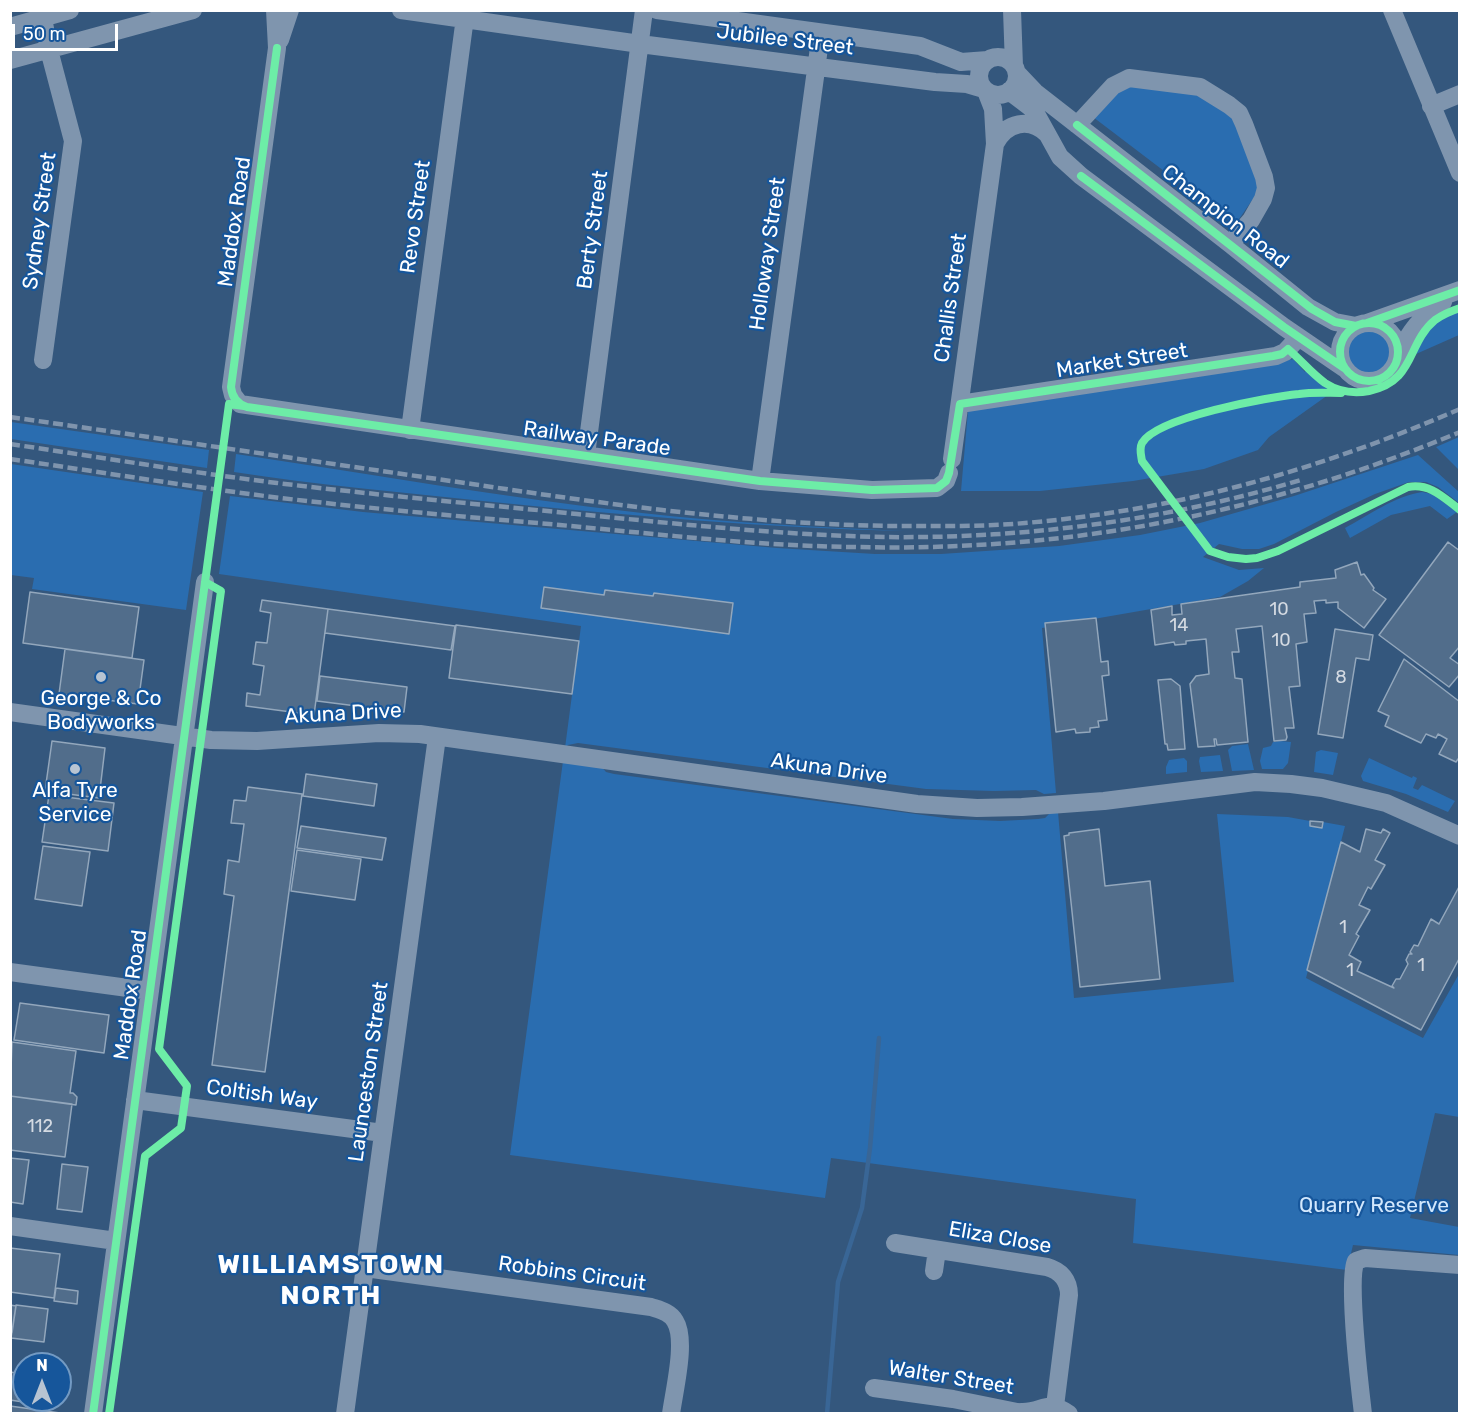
<!DOCTYPE html>
<style>
body{margin:0}
#map{position:relative;width:1470px;height:1424px;overflow:hidden;background:#34577d;font-family:Rubik,sans-serif}
canvas{display:block}
.frame{position:absolute;inset:0;border:12px solid #fff;pointer-events:none}
.north{position:absolute;left:12px;top:1352px;width:60px;height:60px;box-sizing:border-box;background:#16569b;border:2px solid #739ac3;border-radius:50%;rotate:0deg;font-size:16px;font-weight:700;line-height:24px;text-align:center;color:#fff}
.north::after{content:'';display:block;margin:auto;width:21px;height:27px;background:#b8c4d2;clip-path:polygon(50% 0,100% 100%,50% 72%,0 100%)}
.scale{position:absolute;left:12px;top:24px;width:106px;height:27px;box-sizing:border-box;border:3px solid #fff;border-top:0;padding-left:8px;font-size:18px;line-height:21px;white-space:nowrap;color:#fff;-webkit-text-stroke:4px #16569b;paint-order:stroke}
</style>
<div id="map">
<canvas width="1470" height="1424"></canvas>
<div class="frame"></div>
<div class="north">N</div>
<div class="scale">50 m</div>
</div>
<script>
const c = document.querySelector('canvas').getContext('2d');
c.lineJoin = 'round';
function fill(path, color) { c.fillStyle = color; c.fill(path, 'evenodd'); }
function trace(path, color, width, dash) { c.strokeStyle = color; c.lineWidth = width; c.lineCap = dash ? 'butt' : 'round'; c.setLineDash(dash || []); c.stroke(path); }
function drawText(font, color, halo, rows, align = 'center') {
  c.font = font + ' Rubik,sans-serif'; c.lineWidth = 4.5; c.setLineDash([]); c.textBaseline = 'middle'; c.strokeStyle = halo; c.fillStyle = color; for (const [text, x, y, turn = 0] of rows) {
    c.save(); c.translate(x, y); c.rotate((+turn || 0) * Math.PI / 180); c.textAlign = isNaN(turn) ? turn : align; if (halo) c.strokeText(text, 0, 0); c.fillText(text, 0, 0); c.restore();
  }
}
fill(new Path2D(`
 M1122 84 1194 90 1229 111 1257 174V193L1235 225 1093 117Z
 M1459 309V335L1416 354C1423 331 1437 318 1459 309Z
 M1345 352a23 23 0 1 1 46 0a23 23 0 1 1-46 0Z
 M1293 359 1305 372 1306 369 1319 382 1338 392 1324 391 1328 395 1269 437 1258 450 1204 469 1133 481 1040 491H961L968 411 1259 367Z
 M11 422 209 450 207 468 11 439Z
 M1459 437V470L1436 447Z
 M236 454C371 474 506 498 642 513 729 523 818 527 906 531 764 528 624 515 483 501 400 492 316 485 234 472Z
 M1418 455 1459 492V503L1438 487 1426 482H1409L1375 494 1336 512 1274 544 1259 549H1242L1219 544 1203 557 1239 570 1264 568 1248 581 1220 597 1042 628 1056 793 1044 794 1036 790 994 791 926 789 578 743 568 745 565 748 581 626 219 574 230 496 363 512 777 548 875 554H941L1059 546 1140 535 1200 523 1294 496Z
 M11 464 203 492 186 610 32 589 34 578 11 575Z
 M1422 492 1432 494 1457 512 1447 519 1430 506 1391 515 1350 538 1345 528C1369 515 1395 496 1422 492Z
 M1280 741 1291 742 1288 763 1283 769H1262L1260 761 1263 748 1271 746 1273 742Z
 M1248 744 1254 770 1232 771 1228 750 1232 746Z
 M1321 750 1338 753 1333 775 1314 772 1316 752Z
 M1220 755 1223 771 1201 772 1199 761 1200 757Z
 M1184 758 1187 761V772L1166 774V767L1169 760Z
 M1369 758 1412 778 1413 776 1417 778 1413 788 1418 790 1422 785 1455 801 1448 812 1406 794 1363 781 1361 776Z
 M563 761 600 765 606 772 614 774 953 819 1000 821 1038 819 1045 818 1050 813 1058 812 1074 998 1234 982 1217 814 1288 817 1310 821V826L1322 828 1323 822 1345 826 1306 978 1423 1038 1459 974V1117L1435 1113 1410 1218 1459 1227V1255L1353 1245 1347 1270 1133 1243 1136 1199 831 1158 825 1198 510 1155Z`), '#2a6db0');
trace(new Path2D(`
 M827 1414 838 1282 862 1208 870 1148 879 1038`), '#396696', 4.5);
const building = new Path2D(`
 M1448 542 1460 551V646L1450 658 1460 665V674L1449 687 1379 635Z
 M1357 562 1361 575 1364 574 1374 588 1373 590 1386 599 1364 628 1338 608V602L1326 603V600L1314 601 1316 613 1304 614 1307 642 1296 644 1300 686 1289 687 1294 728H1285L1287 737 1286 740 1274 741 1262 626 1236 629 1239 652H1232L1235 678 1242 679 1248 742 1217 745 1216 739H1214L1215 746 1198 747 1190 684 1196 676 1209 674 1206 639 1186 641V644L1175 645 1174 642 1155 645 1151 610 1172 606V615L1182 614 1181 604 1300 587V582L1336 578 1335 570Z
 M544 587 604 595 605 590 653 596 654 593 733 603 729 634 541 608Z
 M30 592 139 607 132 658 23 643Z
 M262 600 328 609 314 715 246 706 247 693 260 695 264 666 253 664 256 642 267 643 271 613 260 611Z
 M328 609 455 626 451 650 325 633Z
 M1096 618 1101 662 1108 661 1109 675 1102 676 1107 720 1098 721 1099 727 1090 728V732L1076 733 1075 729 1056 732 1045 623Z
 M456 625 579 641 572 694 449 678Z
 M1335 629 1373 635 1369 660 1356 658 1343 738 1318 734Z
 M65 649 144 660 138 704 59 694Z
 M1404 659 1460 702V760L1458 759 1456 762 1439 754 1447 739 1438 734 1436 738 1426 734 1421 743 1385 726 1389 716 1378 711Z
 M320 676 407 687 404 712 317 701Z
 M1171 679 1180 686 1185 749 1168 750 1167 744H1165L1158 680Z
 M52 741 105 748 99 798 45 791Z
 M306 774 377 784 374 806 303 796Z
 M248 787 302 794 265 1072 212 1065 234 896 224 894 228 860 239 862 244 824 231 823 234 800 246 801Z
 M49 795 114 803 108 851 42 842Z
 M1310 821 1323 822 1322 828 1310 826Z
 M301 826 386 838 382 860 297 848Z
 M1099 829 1105 886 1150 881 1160 979 1080 987 1064 836 1069 835V833Z
 M1366 829 1381 833 1383 829 1390 833 1375 860 1385 865 1371 889 1368 887 1359 905 1370 910 1356 934 1359 936 1349 955 1361 962 1357 971 1394 988 1392 986 1396 979H1400L1408 964 1406 960 1409 954H1412L1410 952 1414 945 1418 946 1431 919 1439 924 1460 885V957L1421 1030 1307 970 1341 842 1360 852Z
 M43 846 90 852 82 906 35 899Z
 M297 850 361 859 355 900 291 891Z
 M20 1003 109 1015 104 1053 14 1040Z
 M12 1042 76 1051 70 1093H73L77 1097 76 1105 10 1096Z
 M10 1096 72 1104 65 1157 10 1150Z
 M10 1158 29 1160 23 1204 10 1202Z
 M62 1164 88 1167 82 1212 57 1209Z
 M10 1248 60 1254 54 1298 10 1292Z
 M56 1288 78 1291 77 1304 54 1301Z
 M10 1305 16 1306 12 1333H10Z
 M16 1305 48 1309 44 1342 11 1338Z
 M10 1372 24 1374V1400H44L43 1405 10 1400Z
 M10 1406 60 1413V1414H10Z`);
fill(building, '#516d8b');
trace(building, '#93a7bc', 1.5);
trace(new Path2D(`
 M275 10 277 48 231 387 233 395 240 404 760 481 872 490 937 488 946 481 949 473
 M401 10 640 44 935 82 967 84 984 89
 M657 10 920 46 961 62 988 60
 M1012 10 1014 66
 M1392 10 1460 173
 M43 18 49 50 73 141 43 360
 M10 27 70 10
 M280 40 290 10
 M979 76a19 19 0 1 1 38 0a19 19 0 1 1-38 0Z
 M10 60 193 10
 M1017 73 1035 92 1230 244 1308 307 1335 322 1356 326
 M1009 91 1034 110 1060 157 1081 176 1284 327 1344 368
 M1431 106 1460 94
 M1077 125 1113 86 1129 78 1200 87 1229 105 1239 113 1244 124 1264 177 1266 188 1263 199 1251 220 1230 244
 M995 144C1006 122 1030 117 1047 134
 M1340 352a29 29 0 1 1 58 0a29 29 0 1 1-58 0Z
 M1367 323 1460 290
 M1398 355C1409 333 1421 316 1443 302
 M960 404 1276 356 1285 352 1299 337
 M410 430 466 10
 M586 455 644 10
 M952 459 995 144 993 109 986 91
 M760 481 821 33
 M10 712 211 740 257 741 379 733 420 734 917 804 977 808 1022 807 1104 801 1255 782 1291 784 1322 788 1386 803 1460 836
 M10 972 150 991
 M135 1100 383 1133
 M10 1226 116 1241
 M895 1243 1047 1267C1061 1271 1069 1280 1069 1295L1054 1414
 M365 1268 651 1307C660 1310 670 1312 675 1321 687 1340 674 1391 671 1414
 M934 1271 937 1250
 M874 1388 953 1399 1027 1414
 M1021 1412C1043 1413 1047 1398 1069 1414
 M93 1414 205 582
 M345 1414 437 737
 M1363 1414C1360 1389 1347 1278 1356 1261L1365 1258 1460 1265`), '#7f95ae', 18);
trace(new Path2D(`
 M10 417C164 439 318 462 472 484 611 505 751 524 892 526 936 526 981 527 1025 523 1179 510 1318 470 1460 409
 M10 444C99 457 188 472 277 483 376 495 477 504 577 514 679 524 781 535 884 537 1026 539 1169 520 1304 479
 M10 459C101 472 191 487 281 498 374 509 467 517 560 525 658 534 757 546 855 547 1070 552 1262 514 1460 432`), '#7f94ad', 4.5, [10, 4.5]);
trace(new Path2D(`
 M277 48 231 387C232 397 237 404 247 407L760 481 872 490 937 488 946 481 949 473 960 404 1273 356 1282 354 1288 349C1301 360 1311 373 1325 383 1339 392 1353 394 1369 391 1416 381 1406 344 1435 320 1442 315 1451 311 1460 308
 M1077 125 1312 309 1335 322 1356 326
 M1081 176 1284 327 1344 368
 M1340 352a29 29 0 1 1 58 0a29 29 0 1 1-58 0Z
 M1367 323 1460 290
 M1341 393C1327 393 1313 392 1299 394 1269 397 1157 417 1142 443 1139 449 1141 455 1142 461L1210 551 1228 557 1246 559 1257 558 1278 551 1408 487C1430 483 1443 497 1460 510
 M93 1414 229 404 244 406
 M109 1414 145 1156 181 1128 187 1086 159 1049 221 591 205 582`), '#6deda7', 8);
for (const [x, y, r, color] of [
 [101,677,6,"#b8c4d2"],
 [75,769,6,"#b8c4d2"]
]) { const dot = new Path2D(); dot.arc(x, y, r, 0, 2 * Math.PI); c.fillStyle = color; c.fill(dot); trace(dot, '#16569b', 2); }
drawText('18px', '#d4dae2', null, [
 ["10",1279,610],
 ["14",1179,626],
 ["10",1281,641],
 ["8",1341,678],
 ["1",1343,928],
 ["1",1421,966],
 ["1",1350,971],
 ["112",40,1127]
]);
drawText('21px', '#fff', '#16569b', [
 ["Jubilee Street",785,40,7],
 ["Revo Street",416,217,-82],
 ["Champion Road",1225,217,38],
 ["Sydney Street",40,221,-82],
 ["Maddox Road",235,222,-82],
 ["Berty Street",593,230,-82],
 ["Holloway Street",768,254,-82],
 ["Challis Street",951,298,-82],
 ["Market Street",1122,361,-9],
 ["Railway Parade",597,439,8],
 ["Akuna Drive",343,714,-3],
 ["Akuna Drive",829,769,8],
 ["Maddox Road",131,995,-82],
 ["Launceston Street",369,1072,-82],
 ["Coltish Way",262,1095,8],
 ["Eliza Close",1000,1238,10],
 ["Robbins Circuit",572,1274,8],
 ["Walter Street",951,1378,9]
]);
drawText('21px', '#fff', '#16569b', [
 ["George & Co",101,699],
 ["Bodyworks",101,723],
 ["Alfa Tyre",75,791],
 ["Service",75,815]
]);
drawText('21px', '#d3e8fd', '#16569b', [
 ["Quarry Reserve",1374,1206]
]);
c.letterSpacing = '1.5px';
drawText('bold 27px', '#fff', '#16569b', [
 ["WILLIAMSTOWN",331,1265],
 ["NORTH",331,1296]
]);
c.letterSpacing = '0px';
</script>
